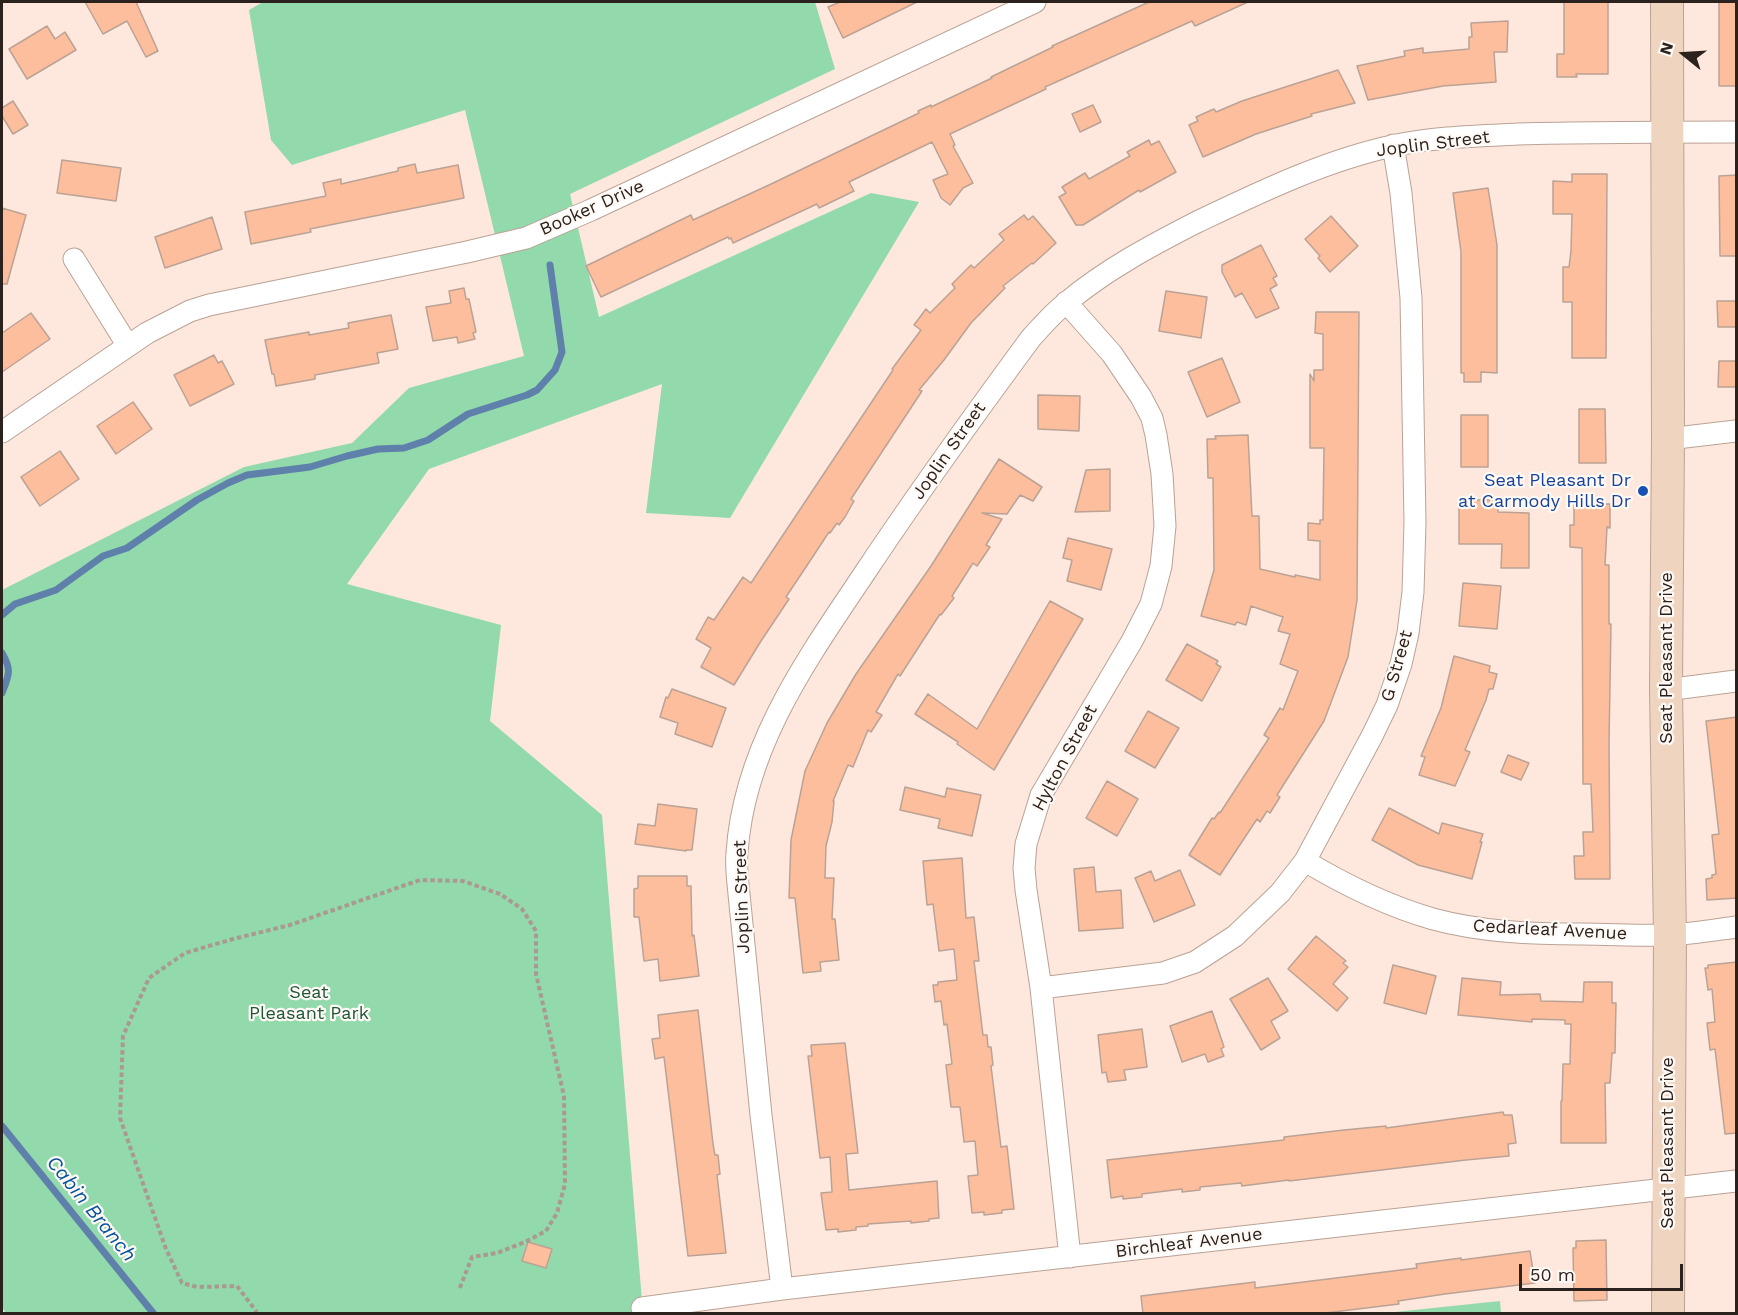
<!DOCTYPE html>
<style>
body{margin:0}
#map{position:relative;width:1738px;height:1315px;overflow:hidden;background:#fee8dd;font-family:"Work Sans",sans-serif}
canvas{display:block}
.frame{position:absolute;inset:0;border:3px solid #2c221d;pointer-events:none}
.north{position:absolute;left:1654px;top:24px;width:60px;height:60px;-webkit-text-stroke:4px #fff9f6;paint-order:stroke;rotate:288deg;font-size:16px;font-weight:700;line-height:24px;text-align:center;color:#2c221d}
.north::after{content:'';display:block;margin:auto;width:21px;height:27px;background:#2c221d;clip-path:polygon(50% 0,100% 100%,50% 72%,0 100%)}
.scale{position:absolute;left:1519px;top:1264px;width:164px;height:27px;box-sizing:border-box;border:3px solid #2c221d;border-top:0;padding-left:8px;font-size:18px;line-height:21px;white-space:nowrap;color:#2c221d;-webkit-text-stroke:4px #fff9f6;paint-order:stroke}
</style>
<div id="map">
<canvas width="1738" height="1315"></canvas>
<div class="frame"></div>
<div class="north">N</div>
<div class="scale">50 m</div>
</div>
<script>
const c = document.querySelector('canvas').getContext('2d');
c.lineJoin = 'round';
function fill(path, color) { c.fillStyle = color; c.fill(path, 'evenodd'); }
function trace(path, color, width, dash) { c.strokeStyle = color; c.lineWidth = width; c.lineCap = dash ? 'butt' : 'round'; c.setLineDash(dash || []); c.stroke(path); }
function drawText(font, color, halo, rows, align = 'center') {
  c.font = font + ' "Work Sans",sans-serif'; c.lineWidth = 4.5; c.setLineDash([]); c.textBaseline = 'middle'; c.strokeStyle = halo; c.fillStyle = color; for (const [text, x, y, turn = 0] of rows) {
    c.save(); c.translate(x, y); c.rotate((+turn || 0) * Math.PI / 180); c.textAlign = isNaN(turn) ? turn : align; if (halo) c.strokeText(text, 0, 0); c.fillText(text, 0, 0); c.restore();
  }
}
fill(new Path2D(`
 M263 2H815L835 69 570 194 599 317 871 193 919 202 730 518 646 513 662 384 429 469 347 584 501 625 490 721 602 815 643 1313 6 1314 2 1307V590L244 467 352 443 409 388 524 356 465 110 292 165 271 140 249 10Z
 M1500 1301 1501 1313H1385Z`), '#92d9ac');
trace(new Path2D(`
 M2 615 15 604 56 590 103 556 127 548 197 500 228 483 247 475 310 467 347 456 378 449 404 448 428 440 468 414 527 395 537 390 555 370 562 352 550 265
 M2 653C12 670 9 675 2 693
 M2 1126 154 1314`), '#5f80aa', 7);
const building = new Path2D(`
 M85 2H136L158 51 146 57 127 21 103 34Z
 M840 2H917L843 38 828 7Z
 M1149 2H1248L1195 26 1192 21 1045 87 1046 89 950 134 955 145 953 146 973 183 963 188 950 205 941 198 933 180 948 174 932 142 849 182 854 191 819 208 817 204 733 243 731 238 729 239 728 237 601 297 586 266 691 215 693 220 769 185 919 113 918 111 931 105V107L992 78 991 77 1053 47 1052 46Z
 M1564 2H1608V74H1576L1577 77H1557V54H1564Z
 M1719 2H1737V86H1719Z
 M1508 21 1507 52H1494L1496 82 1443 86 1368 100 1357 66 1405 56 1404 51 1423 48V53L1469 49V37H1472L1471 23Z
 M47 26 55 39 65 32 76 50 27 79 9 49Z
 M1338 70 1355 103 1311 114 1312 116 1256 134 1203 157 1189 125 1198 121 1196 117 1214 109 1216 112 1242 101Z
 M13 101 28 125 13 134 2 116V108Z
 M1093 105 1101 122 1080 132 1072 114Z
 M1149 140 1151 145 1159 141 1176 172 1140 192 1139 190 1083 225H1076L1059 197 1066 193 1062 187 1085 173 1089 179 1130 156 1127 152Z
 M62 160 121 168 116 201 57 193Z
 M415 164 417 173 458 165 464 198 310 229 311 232 251 244 245 212 326 196 323 183 341 179V184L398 171V168Z
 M1572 174H1607L1606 358H1572V302H1563V267H1569L1571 251 1572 214H1553V181L1572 182Z
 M1737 175V256H1720L1719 176Z
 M1488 188 1497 245V373L1481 372V382H1464V373H1461V252L1453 193Z
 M2 208 26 215 7 284H2Z
 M1024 215 1028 220 1033 216 1056 243 1033 264 1032 263 1003 286 1005 288 971 323 944 360 919 390 922 391 851 499 854 501 845 517 839 525 837 523 830 533 829 532 808 564 786 597 789 599 761 641 734 685 701 667 711 648 696 639 708 617 714 620 743 577 751 583 893 370 892 369 921 330 914 325 926 309 930 313 955 288 952 284 971 265 974 268 1004 240 999 234Z
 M1331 216 1358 246 1330 272 1318 258 1320 256 1305 239Z
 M212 217 222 249 165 268 155 237Z
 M1261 245 1277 276 1273 278 1277 285 1270 289 1279 308 1256 318 1242 293 1235 297 1222 272V265Z
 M464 288 466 299H469L476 332 473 333 475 339 458 343 457 337 433 341 426 307 451 303 449 291Z
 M1166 291 1207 297 1201 338 1159 331Z
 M1717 301H1737V327H1718Z
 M1316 312H1359L1357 600 1348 657 1324 721 1277 795 1280 797 1270 813 1267 811 1260 822 1257 819 1220 875 1189 855 1212 818 1214 819 1219 812 1220 813 1269 738 1264 735 1280 708 1283 710 1298 671 1280 664 1290 634 1278 631 1283 617 1251 606 1246 625 1237 622 1235 625 1201 616 1214 570 1213 478H1208L1207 439H1216L1215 436 1248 435 1252 516H1259L1260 569 1295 577V575L1320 580V541L1308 540V523L1320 524V520H1323L1324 448H1310V374L1314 381V370H1323V334L1315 333Z
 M31 313 50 339 2 372V333Z
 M391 315 398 349 377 353 379 363 315 375V379L276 386 274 374H272L265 340 309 332V335L349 328 348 323Z
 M214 355 218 363 222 361 234 384 190 406 174 375Z
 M1222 358 1240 402 1207 417 1188 372Z
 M1719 361H1737V387H1718Z
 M1038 395 1080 396 1079 431 1038 429Z
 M133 402 152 429 116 454 97 426Z
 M1579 409H1605L1606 463H1579Z
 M1461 415H1488V467H1461Z
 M60 451 79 479 40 506 21 477Z
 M999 459 1042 487 1033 501 1020 495 1007 514 982 513 1002 519 986 545 990 547 977 566 973 563 952 596 954 598 941 615 940 614 900 676 898 674 876 712 882 715 871 732 868 730 853 767 848 765 833 801H834L832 822 826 846 825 878H834L832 919H835L839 960 820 962 821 971 803 973 795 898H789L791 840 805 771 827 723 856 674 931 566Z
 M1110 469V511L1075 512 1086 470Z
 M1459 500H1498V512L1529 513V568H1501L1502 544H1459Z
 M1574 504H1610V528L1607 527 1605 565H1609V624H1611L1609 744 1610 879H1575L1574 856H1584L1583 832H1593L1591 784H1583L1582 548 1570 547V525H1574Z
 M1068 538 1112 549 1101 590 1067 581 1072 560 1063 558Z
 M1463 583 1501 586 1497 629 1459 626Z
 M1050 601 1083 619 994 770 957 744 958 742 915 714 928 694 977 729Z
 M1187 644 1218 661 1216 664 1221 667 1202 701 1166 680Z
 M1454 656 1490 666 1489 672 1497 674 1493 689H1489L1486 700 1465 750 1470 752 1455 786 1419 775 1425 757 1421 756 1441 708Z
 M672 689 726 708 712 747 675 734 678 723 660 717 666 697 668 698Z
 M1148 711 1179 728 1155 768 1125 751Z
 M1737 717V898L1707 900 1706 879 1712 878V875L1716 874 1712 835 1719 834 1706 721Z
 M1508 755 1529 763 1521 780 1501 772Z
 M1107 781 1138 799 1117 836 1086 818Z
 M905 787 945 797 947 788 981 795 972 836 938 828 940 819 900 810Z
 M658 804 697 809 692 850H686V851L635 844 638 824 655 826Z
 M1389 808 1439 834 1442 823 1483 834 1480 842H1482L1472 879 1418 865 1372 840Z
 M962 858 966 918 974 917 979 961H974L983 1035H987L988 1047H991L993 1065 991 1066 1001 1147 1007 1146 1014 1209 1002 1210V1213L984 1215V1212L972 1213 968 1176 978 1175 975 1141 964 1142 960 1107H951L946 1065 952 1064 947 1024 944 1025 941 1001 935 1002 933 985H938V982L957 980 954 949 939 951 933 904 927 905 923 861Z
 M1094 867 1096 892 1121 890 1123 928 1079 931 1074 869Z
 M1180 870 1195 905 1154 922 1135 878 1151 871 1155 881Z
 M638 876H687V886H691L692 936 694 935 699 976 660 981 658 959 644 961 639 917H634V889L638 888Z
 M1316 936 1346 961 1343 963 1348 967 1333 984 1348 998 1337 1011 1288 969Z
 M1737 962V1133L1725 1134 1715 1049 1710 1050 1707 1023 1715 1022 1712 989 1708 990 1705 968H1708V965Z
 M1393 965 1436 976 1426 1014 1384 1003Z
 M1268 978 1288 1011 1271 1021 1280 1038 1261 1050 1230 999Z
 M1462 978 1501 982 1500 995 1540 994 1541 1001 1583 1002 1584 982H1612V1003H1616L1615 1053H1612L1610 1083H1605L1606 1143H1561V1101H1562L1563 1064H1570L1571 1024H1565V1020L1532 1019V1022L1458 1015Z
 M698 1010 713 1144 715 1155H718L720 1174 717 1175 726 1253 688 1256 664 1057 655 1059 652 1039 660 1038 658 1015Z
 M1212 1011 1224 1047 1221 1049 1224 1056 1208 1062 1205 1054 1182 1062 1170 1026Z
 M1142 1029 1147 1067 1124 1070 1126 1080 1108 1082 1106 1072 1102 1073 1098 1035Z
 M845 1043 858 1153 846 1154 849 1190 937 1181 939 1218 929 1219V1221L911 1223V1221L868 1224V1226L856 1227V1230L838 1232V1229L826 1230 821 1193 832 1192 830 1157 820 1158 808 1056H812L811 1045Z
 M1503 1112 1504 1115H1512L1516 1143 1508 1144 1509 1156 1466 1160 1289 1181V1180L1242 1186 1241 1183 1200 1187V1190L1182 1192V1189L1142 1194V1197L1133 1198 1123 1199V1196L1111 1198 1107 1160 1284 1140V1137L1344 1130 1386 1126V1128Z
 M1606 1240 1607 1300 1574 1301 1573 1248H1576V1241Z
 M528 1242 552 1249 546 1268 522 1261Z
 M1530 1251 1535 1283 1445 1294 1398 1301 1399 1304 1317 1314H1143L1141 1296 1255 1282V1288L1417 1268 1416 1264 1461 1258V1260Z`);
fill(building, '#fcbe9d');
trace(building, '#bba295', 1.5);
const street = new Path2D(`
 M74 259 128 346
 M1066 302 1112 354 1141 397 1152 418 1156 435 1162 474 1165 526 1161 566 1151 604 1132 641 1041 795 1026 844 1024 868 1026 890 1041 988 1070 1257
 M2 432 147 333 190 311 209 305 467 252 526 238 591 210 1035 2
 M1668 439 1736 431
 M1666 690 1736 681
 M1305 861C1345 885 1388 906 1433 919 1481 932 1532 934 1582 934 1611 934 1640 936 1669 935 1691 934 1714 930 1736 927
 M1041 988 1163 973 1195 962 1235 936 1280 893 1305 861 1372 736 1387 705 1401 664 1408 633 1413 592 1415 522 1411 298 1401 193 1393 145
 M782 1289 761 1115 738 884C737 874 736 863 737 853 744 744 810 655 868 568 920 490 975 414 1031 338 1042 326 1053 313 1066 303 1105 270 1152 245 1197 222 1260 192 1324 161 1392 146 1433 137 1476 136 1518 134 1591 132 1664 132 1736 132
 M642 1308 782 1289 1736 1181`);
const secondary = new Path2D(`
 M1667 2 1668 439 1666 690 1670 935 1668 1314`);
trace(street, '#baa295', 23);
trace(secondary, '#baa295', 34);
trace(new Path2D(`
 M255 1314 256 1311 237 1286 197 1287 182 1283 166 1249 120 1118 123 1036 149 978 185 953 233 939 290 925 420 880 463 881 500 894 522 909 536 931V974L564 1096 565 1184 557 1213 546 1231 525 1242 497 1253 472 1257 459 1290`), '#aa9990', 4, [4.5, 3]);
trace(street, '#fff', 21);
trace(secondary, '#efd5c0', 32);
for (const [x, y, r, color] of [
 [1643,491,6,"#1a4fb4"]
]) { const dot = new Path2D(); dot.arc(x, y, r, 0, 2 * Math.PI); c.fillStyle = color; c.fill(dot); trace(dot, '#fff9f6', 2); }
drawText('18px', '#2c221d', '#fff9f6', [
 ["Joplin Street",1433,144,-7],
 ["Booker Drive",592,208,-24],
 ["Joplin Street",949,451,-55],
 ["Seat Pleasant Drive",1667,658,-90],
 ["G Street",1397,666,-74],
 ["Hylton Street",1065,758,-62],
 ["Joplin Street",742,897,-92],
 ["Cedarleaf Avenue",1550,930,3],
 ["Seat Pleasant Drive",1668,1143,-90],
 ["Birchleaf Avenue",1189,1243,-7]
]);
drawText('18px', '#164399', '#fff9f6', [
 ["Seat Pleasant Dr",1631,481],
 ["at Carmody Hills Dr",1631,502]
], 'right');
drawText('18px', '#1e5737', '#fff9f6', [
 ["Seat",309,993],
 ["Pleasant Park",309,1014]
]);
drawText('italic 20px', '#07549c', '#fff9f6', [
 ["Cabin Branch",91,1209,51]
]);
</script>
